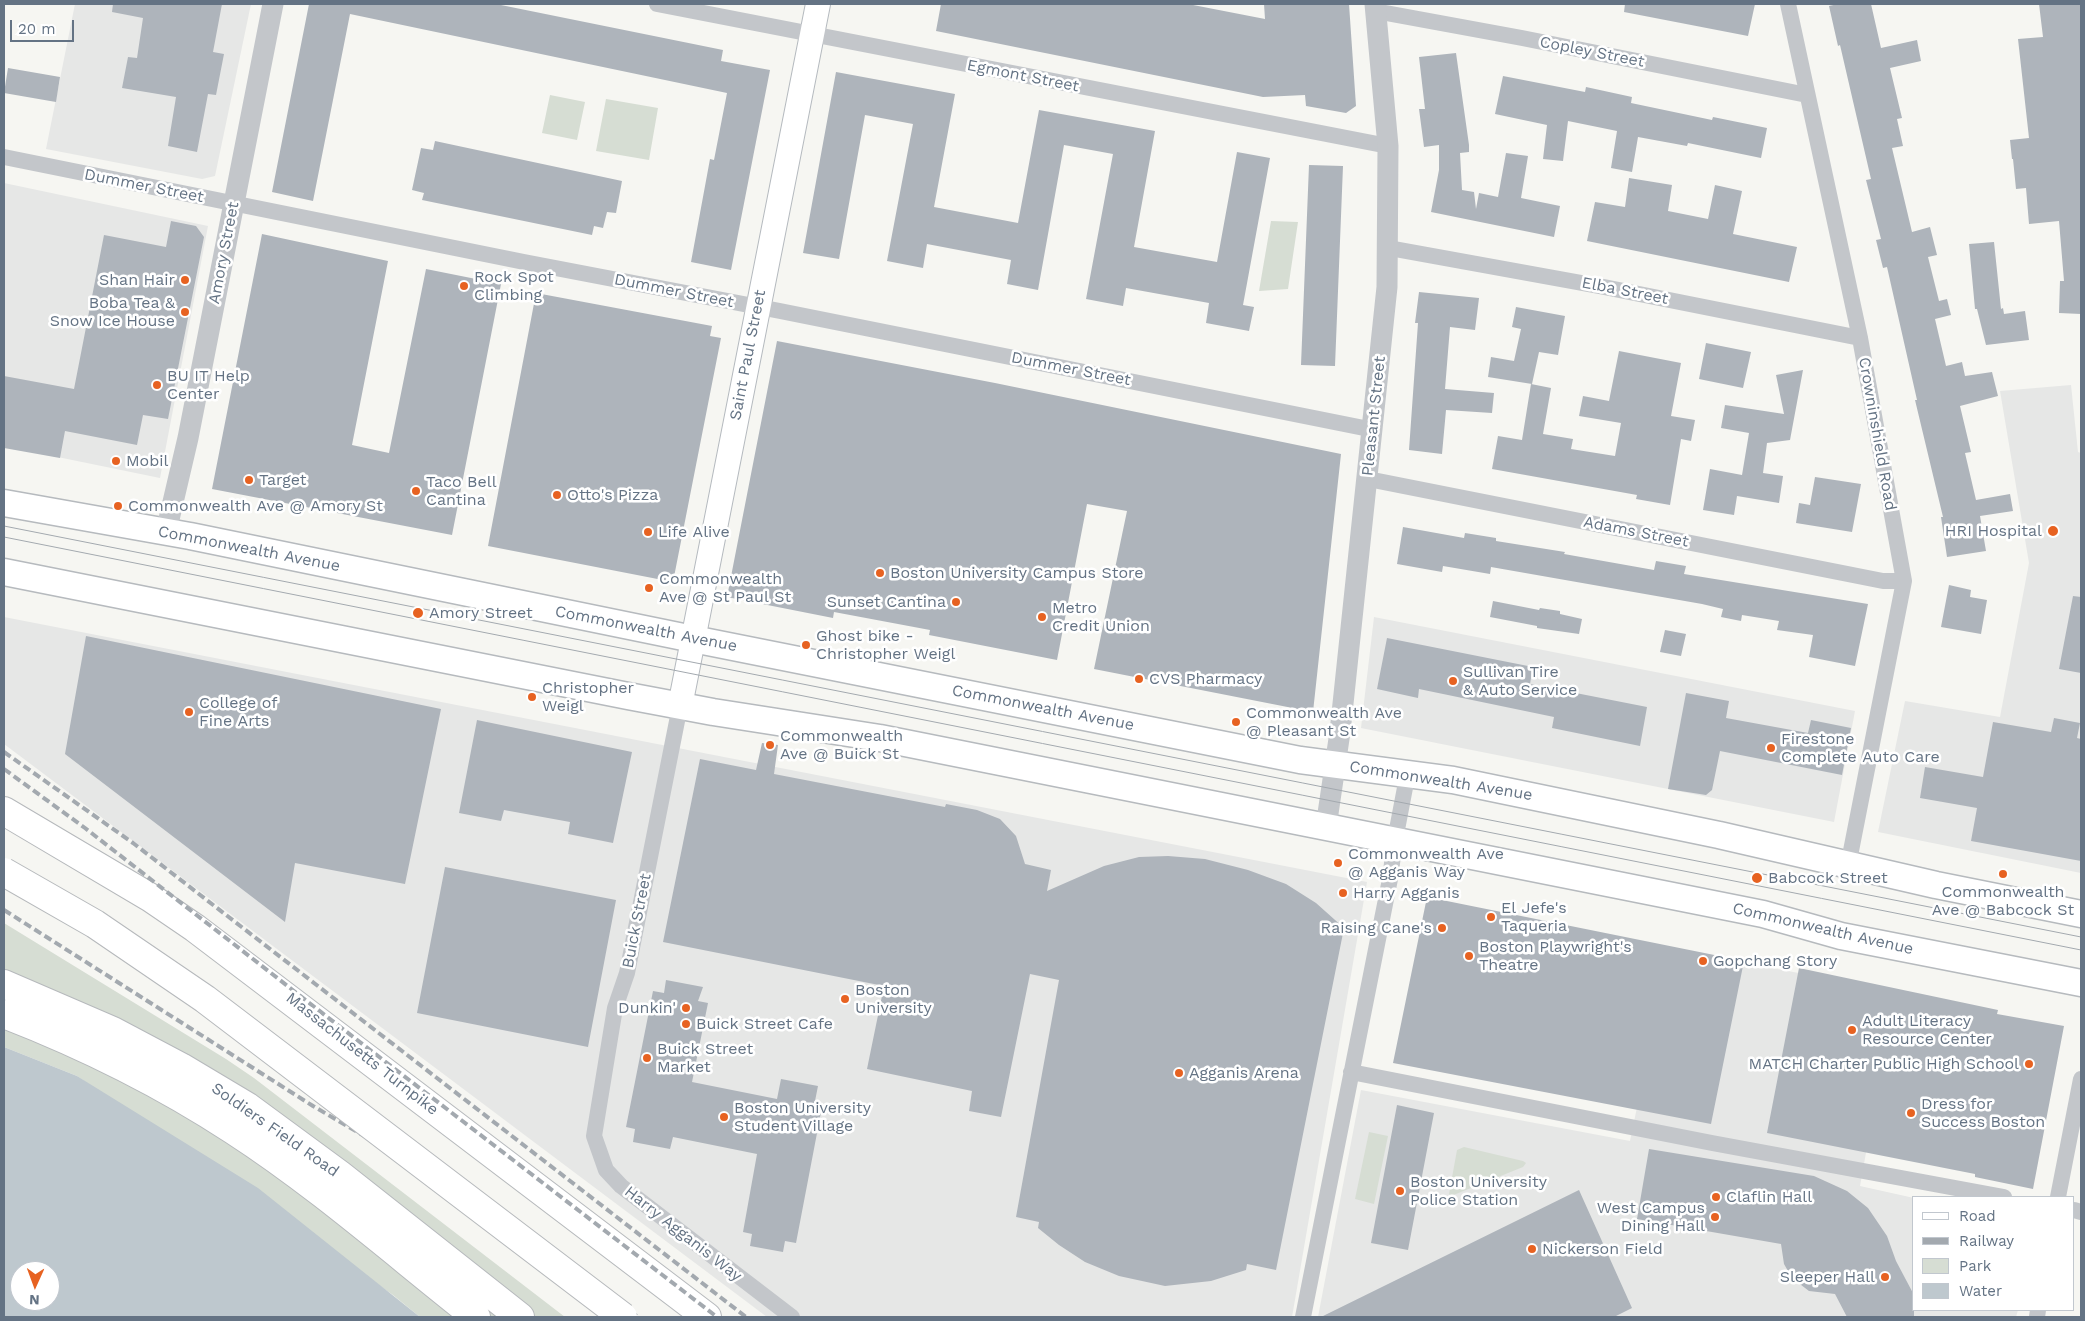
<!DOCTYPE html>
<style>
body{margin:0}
#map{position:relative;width:2085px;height:1321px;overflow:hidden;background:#f6f6f2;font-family:"Work Sans",sans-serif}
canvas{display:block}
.frame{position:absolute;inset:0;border:5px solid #647384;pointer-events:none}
.legend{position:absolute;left:1912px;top:1196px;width:162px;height:115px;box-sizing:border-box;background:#fff;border:1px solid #c1c7ce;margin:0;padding:6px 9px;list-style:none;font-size:15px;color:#647384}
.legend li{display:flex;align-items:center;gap:10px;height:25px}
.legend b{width:25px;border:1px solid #c1c7ce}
.north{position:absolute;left:10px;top:1261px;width:50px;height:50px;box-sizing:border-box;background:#fff;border:1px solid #c1c7ce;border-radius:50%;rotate:182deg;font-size:14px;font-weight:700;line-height:20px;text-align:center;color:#647384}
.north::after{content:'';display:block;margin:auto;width:18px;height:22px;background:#e76221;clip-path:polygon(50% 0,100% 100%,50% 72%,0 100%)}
.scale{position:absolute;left:10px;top:20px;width:64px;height:22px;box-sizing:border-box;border:2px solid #647384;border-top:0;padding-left:6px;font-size:15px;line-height:18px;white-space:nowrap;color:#647384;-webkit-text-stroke:4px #fff;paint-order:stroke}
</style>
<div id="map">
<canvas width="2085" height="1321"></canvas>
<div class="frame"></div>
<ul class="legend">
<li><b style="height:6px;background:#fff"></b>Road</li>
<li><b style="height:6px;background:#a3a9af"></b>Railway</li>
<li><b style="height:14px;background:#d6ddd3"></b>Park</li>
<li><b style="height:14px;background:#bec8ce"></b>Water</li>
</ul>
<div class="north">N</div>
<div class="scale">20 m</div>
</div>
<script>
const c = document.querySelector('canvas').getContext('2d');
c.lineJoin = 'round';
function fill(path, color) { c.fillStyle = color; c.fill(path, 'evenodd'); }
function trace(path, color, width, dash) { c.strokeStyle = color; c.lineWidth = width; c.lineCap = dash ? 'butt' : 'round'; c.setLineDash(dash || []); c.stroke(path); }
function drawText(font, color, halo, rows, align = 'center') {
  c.font = font + ' "Work Sans",sans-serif'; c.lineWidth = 5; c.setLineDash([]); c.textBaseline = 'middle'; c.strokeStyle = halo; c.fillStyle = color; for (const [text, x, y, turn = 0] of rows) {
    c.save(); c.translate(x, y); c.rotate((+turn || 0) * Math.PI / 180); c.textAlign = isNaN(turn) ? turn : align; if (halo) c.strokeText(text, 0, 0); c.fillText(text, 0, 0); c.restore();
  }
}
fill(new Path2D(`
 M75 4H251L215 176 202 179 46 149Z
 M4 183 208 226 160 478 4 446Z
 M2071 385 2078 452 2081 453V873L1878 832 1905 701 2000 717 2029 563 2000 391Z
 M4 617 1367 882 1292 1317H767L4 744Z
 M1374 617 1855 711 1834 822 1361 728Z
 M1670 949 1895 991 1860 1186 1914 1198V1310H2018L2016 1317H1318L1361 1090 1630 1141Z`), '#e6e7e6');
fill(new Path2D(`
 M550 95 585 102 577 140 542 133Z
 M606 99 658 108 649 160 596 151Z
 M1271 221 1298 222 1288 289 1259 291Z
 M4 923 226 1059 254 1078 565 1317H420L393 1295 77 1076 4 1047Z
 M1369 1132 1388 1136 1374 1204 1355 1199Z
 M1464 1147 1523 1161 1526 1163 1523 1167 1451 1196 1449 1194 1457 1150Z`), '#d6ddd3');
fill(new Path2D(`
 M4 1047 77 1076 258 1188 420 1317H4ZM20 1271H50V1301H20Z`), '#bec8ce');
fill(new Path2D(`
 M113 4H222L213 52 224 54 216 95 208 94 197 152 168 146 176 97 122 88 128 57 137 58 143 18 112 12Z
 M309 4H496L723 50 721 61 770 70 731 270 691 262 710 159 714 160 727 93 350 14 313 201 272 192Z
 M941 4H1188L1265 19 1264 4H1349L1356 106 1346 113 1306 106 1305 95 1263 97 936 31Z
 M1625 4H1755L1748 36 1624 12Z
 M1838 4H1871L1881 48 1917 40 1921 61 1890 68 1902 118 1897 119 1903 146 1892 148 1912 232 1930 227 1937 255 1928 257 1939 301 1947 299 1951 315 1935 319 1946 366 1962 362 1965 376 1992 372 1998 396 1960 406 1971 452 1965 453 1976 500 2010 494 2013 511 1980 516 1986 551 1947 557 1941 517H1943L1915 400H1917L1887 267 1883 268 1876 240 1881 239 1866 180 1871 179 1840 45 1838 46 1829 6Z
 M2039 4H2081V314L2059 313 2060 281H2064L2059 221 2029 224 2026 188 2016 189 2013 159H2012L2010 140 2029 138 2018 39 2043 37Z
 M1456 53 1469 145V152L1460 153 1462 190 1474 192 1476 209 1479 193 1498 197 1506 153 1528 156 1521 198 1560 206 1554 237 1431 212 1439 170V145L1424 147 1419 109H1425L1419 57Z
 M8 68 60 77 56 102 4 93Z
 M836 72 955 94 934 207 1018 223 1039 110 1155 131 1134 247 1217 262 1237 152 1270 158 1243 305 1254 307 1249 331 1206 323 1209 303 1126 288 1123 306 1086 299 1113 154 1064 145 1038 290 1007 284 1011 260 927 244 923 268 887 261 913 124 865 115 839 259 803 253Z
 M1503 76 1585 92 1586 87 1632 97 1631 103 1712 120 1713 117 1767 128 1761 158 1688 143 1687 146 1638 137 1632 172 1611 168 1617 131 1568 121 1563 161 1543 159 1547 125 1495 114Z
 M435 141 622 181 616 213 607 212 603 228 594 226 592 235 422 200 424 193 412 190 421 148 433 150Z
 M1309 165 1343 166 1335 366 1301 365Z
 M1629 178 1672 185 1668 211 1708 219 1715 185 1742 191 1733 234 1797 247 1789 282 1587 241 1595 202 1625 207Z
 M171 221 196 226 204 237 168 419 143 415 137 445 65 431 60 458 4 448V376L74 389 104 235 166 247Z
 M262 234 388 261 352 445 389 453 426 269 501 284 452 535 212 489Z
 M1994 242 2001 309 2003 308 2004 314 2025 311 2029 340 1986 345 1977 309H1975L1969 244Z
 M1419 292 1479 298 1475 330 1450 327 1445 389 1494 393 1492 413 1446 410 1442 454 1409 450 1418 323H1415Z
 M536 293 712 326 710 336 721 338 673 582 488 546Z
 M1516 307 1565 316 1558 355 1539 352 1532 384 1488 377 1491 357 1514 361 1521 329 1512 327Z
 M777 341 995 383 1341 454 1313 712 1094 669 1127 511 1087 504 1057 660 929 635 930 630 834 612 833 618 727 597Z
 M1706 343 1751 352 1743 388 1699 379Z
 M1619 351 1681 363 1671 416 1695 420 1691 441 1681 439 1670 505 1636 499 1637 495 1492 469 1498 436 1522 440 1531 384 1551 388 1543 434 1573 439 1571 449 1615 456 1621 423 1579 416 1583 396 1609 401Z
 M1803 370 1790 440 1767 443 1763 473 1783 476 1779 503 1737 496 1734 515 1703 510 1710 469 1742 475 1749 433 1721 428 1725 405 1784 414 1776 375Z
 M1815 477 1861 484 1852 532 1796 523 1799 503 1810 505Z
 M1403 527 1464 538 1465 533 1496 538V541L1565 552 1564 554 1654 570 1656 561 1686 566 1684 574 1868 604 1855 666 1809 657 1813 635 1777 630 1779 621 1742 615 1741 621 1721 617 1723 609 1702 604 1491 567 1490 574 1443 566 1442 572 1397 564Z
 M1949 585 1971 590 1970 597 1987 600 1981 634 1941 627Z
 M2073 596 2081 597V673L2059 669Z
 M1493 601 1539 610 1540 608 1560 611V614L1582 619 1579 634 1537 628V626L1490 617Z
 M1665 630 1686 634 1681 656 1660 652Z
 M86 636 441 709 405 884 295 863 285 922 65 754Z
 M1387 638 1533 667 1530 684 1647 707 1640 746 1552 728 1554 717 1419 689 1418 698 1377 689Z
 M1686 693 1729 701 1726 718 1808 733 1811 720 1851 728 1842 775 1720 751 1712 790 1706 795 1668 789Z
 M2054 718 2080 723 2077 738 2081 739V861L1971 841 1977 808 1920 798 1925 767 1983 777 1993 722 2051 732Z
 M477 720 632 752 613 843 568 834 570 822 504 810 501 821 459 813Z
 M762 743 778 745 774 774 945 807 946 804 977 810 1000 819 1016 836 1025 864 1051 870 1047 891 1104 866 1139 857 1168 856 1205 859 1248 870 1286 884 1316 903 1344 928 1276 1270 1247 1264 1246 1270 1211 1281 1165 1286 1119 1276 1085 1262 1059 1245 1038 1228 1039 1222 1016 1217 1059 980 1030 974 1001 1117 969 1111 972 1091 867 1069 884 986 663 942 700 759 756 770Z
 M445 867 616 900 588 1047 417 1013Z
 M1427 897 1744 961 1711 1124 1393 1063Z
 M1799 968 1998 1010 1997 1014 2064 1026 2033 1189 1975 1177V1174L1767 1133Z
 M666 980 703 987 698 1001 708 1003 692 1082 777 1099 781 1079 818 1086 814 1106 822 1107 796 1243 785 1241 783 1252 750 1246 752 1234 743 1232 757 1154 673 1137 670 1149 633 1142 635 1129 626 1127 653 991 664 993Z
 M1397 1105 1434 1113 1408 1250 1371 1243Z
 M1649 1149 1814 1176 1847 1191 1868 1208 1887 1236 1896 1261 1914 1295V1317H1847L1835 1294 1809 1291 1792 1278 1784 1264 1781 1244 1637 1219Z
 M1579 1190 1632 1308 1614 1317H1321Z`), '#aeb4bb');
const secondary = new Path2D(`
 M680 706 818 4`);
const primary = new Path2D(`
 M4 503 190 536 693 639 1300 760 1453 780 1719 835 1936 885 2081 914
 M4 572 628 696 713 712 880 738 1763 914 1841 936 2081 983`);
const motorway = new Path2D(`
 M4 811 151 898 195 928 707 1317
 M4 984 113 1031 181 1067 248 1107 339 1174 520 1317
 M4 1014C84 1045 161 1083 233 1130 318 1185 396 1254 476 1317`);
trace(secondary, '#b5babf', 26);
trace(primary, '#b6babe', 29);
trace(motorway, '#b6b9bc', 30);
trace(new Path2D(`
 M657 4 1388 146
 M1788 4 1860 338 1904 581 1848 866
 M1375 11 1522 38 1807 95
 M4 157 524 262 780 311 1374 430
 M1389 248 1604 287 1860 338
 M1368 479 1883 581H1904
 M680 706 627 973 615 1008 594 1136 606 1170 621 1186 792 1317
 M1351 1072 1712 1143 2004 1197
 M2058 1197 2081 1079
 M2074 1210 2081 1212
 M1303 1317 1390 879 1395 840 1408 772
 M2037 1317 2038 1310`), '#c3c6ca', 16);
trace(new Path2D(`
 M166 532 188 438 273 4
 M1326 827 1340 732 1387 287 1388 146 1375 4`), '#c3c6ca', 21);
trace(secondary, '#fff', 24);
trace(primary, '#fff', 26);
trace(motorway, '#fff', 28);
trace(new Path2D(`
 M4 526 2081 937
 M4 537 2081 950`), '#a3a9af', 1);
trace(new Path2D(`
 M4 752 133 843 746 1317
 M4 769 85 828 326 1016 717 1317
 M4 910 313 1106 472 1199 554 1253 638 1317`), '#a3a9af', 4, [8, 4]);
const motorwayBridge = new Path2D(`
 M4 872 95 924 205 999 623 1317`);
trace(motorwayBridge, '#b6b9bc', 30, []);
trace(motorwayBridge, '#fff', 28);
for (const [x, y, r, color] of [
 [185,280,5,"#e76221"],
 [464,286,5,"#e76221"],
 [185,312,5,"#e76221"],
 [157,385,5,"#e76221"],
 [116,461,5,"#e76221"],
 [249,480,5,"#e76221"],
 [416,491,5,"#e76221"],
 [557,495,5,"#e76221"],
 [118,506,5,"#e76221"],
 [2053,531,6,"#e76221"],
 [648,532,5,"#e76221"],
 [880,573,5,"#e76221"],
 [649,588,5,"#e76221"],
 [956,602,5,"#e76221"],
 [418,613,6,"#e76221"],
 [1042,617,5,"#e76221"],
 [806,645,5,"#e76221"],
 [1139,679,5,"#e76221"],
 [1453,681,5,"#e76221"],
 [532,697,5,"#e76221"],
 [189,712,5,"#e76221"],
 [1236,722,5,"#e76221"],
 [770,745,5,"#e76221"],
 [1771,748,5,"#e76221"],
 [1338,863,5,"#e76221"],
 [2003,874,5,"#e76221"],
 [1757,878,6,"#e76221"],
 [1343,893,5,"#e76221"],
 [1491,917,5,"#e76221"],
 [1442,928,5,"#e76221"],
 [1469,956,5,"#e76221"],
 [1703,961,5,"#e76221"],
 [845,999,5,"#e76221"],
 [686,1008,5,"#e76221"],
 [686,1024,5,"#e76221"],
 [1852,1030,5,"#e76221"],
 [647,1058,5,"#e76221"],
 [2029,1064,5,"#e76221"],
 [1179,1073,5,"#e76221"],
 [1911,1113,5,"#e76221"],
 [724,1117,5,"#e76221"],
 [1400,1191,5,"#e76221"],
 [1716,1197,5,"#e76221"],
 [1715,1217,5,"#e76221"],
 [1532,1249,5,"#e76221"],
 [1885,1277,5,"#e76221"]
]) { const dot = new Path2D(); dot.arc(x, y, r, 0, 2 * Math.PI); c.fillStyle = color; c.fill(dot); trace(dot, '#fff', 2); }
drawText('16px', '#647384', '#fff', [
 ["Copley Street",1592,52,11],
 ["Egmont Street",1023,76,11],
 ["Dummer Street",144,186,11],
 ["Amory Street",224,253,-79],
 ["Dummer Street",674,291,11],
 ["Elba Street",1625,291,11],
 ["Saint Paul Street",748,355,-79],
 ["Dummer Street",1071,369,11],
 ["Pleasant Street",1374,416,-84],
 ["Crowninshield Road",1877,434,80],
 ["Adams Street",1636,532,11],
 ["Commonwealth Avenue",249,549,11],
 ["Commonwealth Avenue",646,629,11],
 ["Commonwealth Avenue",1043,708,11],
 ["Commonwealth Avenue",1441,781,9],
 ["Buick Street",637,921,-79],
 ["Commonwealth Avenue",1823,929,13],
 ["Massachusetts Turnpike",362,1054,38],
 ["Soldiers Field Road",275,1130,35],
 ["Harry Agganis Way",683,1234,38]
]);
drawText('16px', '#647384', '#fff', [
 ["Rock Spot",474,277],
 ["Climbing",474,295],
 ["Shan Hair",175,280,"right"],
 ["Boba Tea &",175,303,"right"],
 ["Snow Ice House",175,321,"right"],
 ["BU IT Help",167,376],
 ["Center",167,394],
 ["Mobil",126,461],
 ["Target",259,480],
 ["Taco Bell",426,482],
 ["Cantina",426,500],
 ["Otto's Pizza",567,495],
 ["Commonwealth Ave @ Amory St",128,506],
 ["HRI Hospital",2042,531,"right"],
 ["Life Alive",658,532],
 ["Boston University Campus Store",890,573],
 ["Commonwealth",659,579],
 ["Ave @ St Paul St",659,597],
 ["Sunset Cantina",946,602,"right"],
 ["Metro",1052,608],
 ["Credit Union",1052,626],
 ["Amory Street",429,613],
 ["Ghost bike -",816,636],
 ["Christopher Weigl",816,654],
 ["Sullivan Tire",1463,672],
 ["& Auto Service",1463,690],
 ["CVS Pharmacy",1149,679],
 ["Christopher",542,688],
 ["Weigl",542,706],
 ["College of",199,703],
 ["Fine Arts",199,721],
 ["Commonwealth Ave",1246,713],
 ["@ Pleasant St",1246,731],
 ["Commonwealth",780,736],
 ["Ave @ Buick St",780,754],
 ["Firestone",1781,739],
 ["Complete Auto Care",1781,757],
 ["Commonwealth Ave",1348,854],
 ["@ Agganis Way",1348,872],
 ["Babcock Street",1768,878],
 ["Commonwealth",2003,892,"center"],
 ["Ave @ Babcock St",2003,910,"center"],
 ["Harry Agganis",1353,893],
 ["El Jefe's",1501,908],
 ["Taqueria",1501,926],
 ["Raising Cane's",1432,928,"right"],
 ["Boston Playwright's",1479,947],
 ["Theatre",1479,965],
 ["Gopchang Story",1713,961],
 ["Boston",855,990],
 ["University",855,1008],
 ["Dunkin'",676,1008,"right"],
 ["Adult Literacy",1862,1021],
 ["Resource Center",1862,1039],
 ["Buick Street Cafe",696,1024],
 ["Buick Street",657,1049],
 ["Market",657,1067],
 ["MATCH Charter Public High School",2019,1064,"right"],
 ["Agganis Arena",1189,1073],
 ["Dress for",1921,1104],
 ["Success Boston",1921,1122],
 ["Boston University",734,1108],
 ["Student Village",734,1126],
 ["Boston University",1410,1182],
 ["Police Station",1410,1200],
 ["Claflin Hall",1726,1197],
 ["West Campus",1705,1208,"right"],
 ["Dining Hall",1705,1226,"right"],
 ["Nickerson Field",1542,1249],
 ["Sleeper Hall",1875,1277,"right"]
], 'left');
</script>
